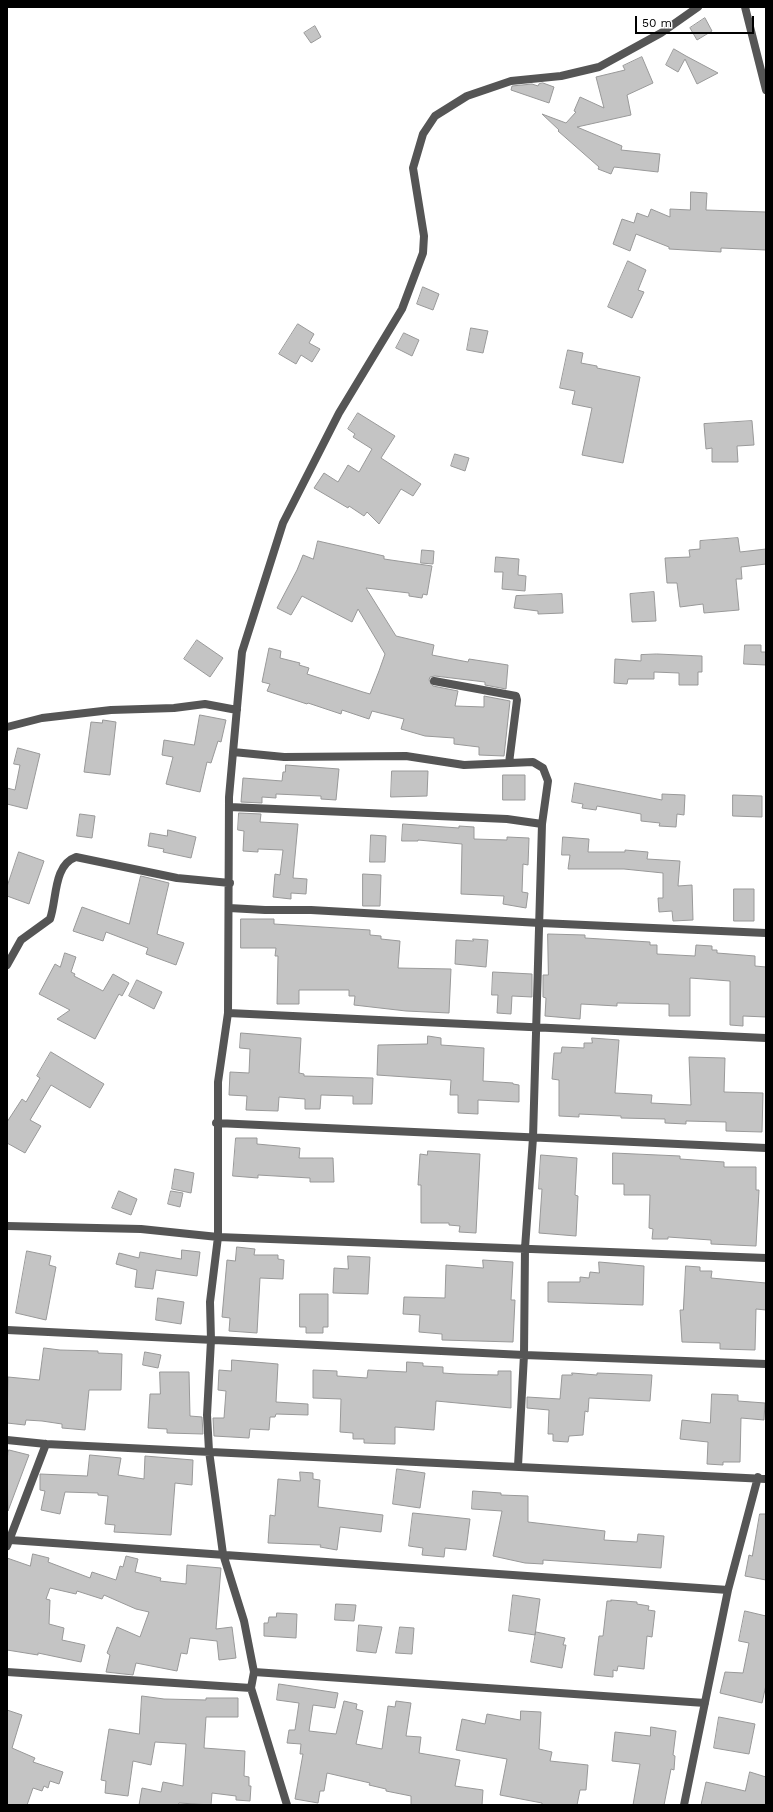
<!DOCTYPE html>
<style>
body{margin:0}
#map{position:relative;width:773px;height:1812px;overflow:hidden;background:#fff;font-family:"Work Sans",sans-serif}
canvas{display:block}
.frame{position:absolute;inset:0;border:8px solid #000;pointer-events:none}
.scale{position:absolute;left:635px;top:16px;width:119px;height:18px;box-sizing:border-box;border:2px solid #000;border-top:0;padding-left:5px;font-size:12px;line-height:14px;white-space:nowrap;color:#000;-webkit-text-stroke:3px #fff;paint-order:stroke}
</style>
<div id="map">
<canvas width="773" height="1812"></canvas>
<div class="frame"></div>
<div class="scale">50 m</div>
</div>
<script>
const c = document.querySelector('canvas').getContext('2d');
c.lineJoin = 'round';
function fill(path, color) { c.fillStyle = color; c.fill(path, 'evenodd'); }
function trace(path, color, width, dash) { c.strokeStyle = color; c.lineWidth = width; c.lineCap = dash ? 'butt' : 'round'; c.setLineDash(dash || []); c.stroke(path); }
const building = new Path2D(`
 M705 18 712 31 697 40 690 28Z
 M315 26 321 37 311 43 304 33Z
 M674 49 686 56 718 73 697 84 685 59 678 72 666 65Z
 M642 57 653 83 627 95 631 115 577 127 622 146 621 150 660 154 658 172 614 167 611 174 598 169 599 167 558 131 559 130 542 114 566 123 576 112 574 111 580 97 604 108 596 77 625 70 623 66Z
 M543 83 554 87 549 103 511 90 512 86 532 84 538 86 539 84Z
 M691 192 707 193 706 210 766 212V250L721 248V252L669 249V247L636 234 630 251 613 244 622 219 634 223 637 213 648 217 651 209 670 217V209L690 210Z
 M628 261 646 270 638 290 644 292 632 318 608 307Z
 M423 287 439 294 433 310 417 304Z
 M298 324 314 334 309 343 320 349 312 362 301 355 296 364 279 354Z
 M471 328 488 331 483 353 467 350Z
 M404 333 419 340 412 356 396 348Z
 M568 350 583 353 581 363 597 366V368L640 377 623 463 582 455 592 408 572 404 575 391 560 388Z
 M358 413 395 436 381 458 421 484 413 496 401 489 379 524 367 512 364 516 349 506 348 508 314 488 324 473 338 482 348 465 359 472 372 449 353 437 355 434 348 429Z
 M752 421 754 445 737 446 738 462H712V448L706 449 704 424Z
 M455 454 469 458 465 471 451 466Z
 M738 538 740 552 766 549V564L741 567 742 579H736L739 610 704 613 703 604 680 607 677 583H667L665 558 690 557 689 550 700 549V541Z
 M318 541 384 556V559L432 566 427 595 423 594 422 598 409 596V593L366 588 396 636 434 645 432 655 468 662 469 659 508 665 506 689 485 685V682L435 676 430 677 429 680 433 686 458 691 455 706 484 707V696L510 701 504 756 479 755V747L454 744V738L425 736 401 729 404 719 372 711 369 719 342 710 341 714 308 703 307 704 267 691 270 684 262 682 269 648 281 651 280 658 300 663 299 665 309 668 307 674 363 692 370 694 379 671 385 654 358 609 352 622 302 596 291 615 277 608 297 570 303 555 313 559Z
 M422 550 434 551 433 564 421 563Z
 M496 557 519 559 518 575 526 576 525 591 502 589 503 572H495Z
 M654 592 656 621 632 622 630 594Z
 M562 594 563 613 538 614V611L514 608 516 596Z
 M197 640 223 658 210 677 184 659Z
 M745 645H761V652H766V665L744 664Z
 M657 654 702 656V672H698V685H679V673L654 672V679H628L627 684 614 683 615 659 641 661V655Z
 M200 715 226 720 221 742 218 741 211 763 207 762 200 792 166 784 173 757 162 755 164 740 194 745Z
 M103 720 116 722 110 775 84 772 91 722 102 723Z
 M18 748 40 754 27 809 7 804V788L15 790 20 765 14 764Z
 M286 765 339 769 336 800 321 799V796L276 794V798L262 797V803L241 802 243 778 282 781 283 772H285Z
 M392 771H428L427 796 391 797Z
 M503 775H525V800H503Z
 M575 783 662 800V794L685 795 684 815 677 814 676 827 659 826 660 823 641 821V814L597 806 596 810 582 808 583 804 572 802Z
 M733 795 762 796V817L733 816Z
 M239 813 261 814 260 822 298 824 293 878 307 879 306 894 291 893V899L273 897 275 874 280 875 283 850 258 849V852L243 851 244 831 238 830Z
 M80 814 95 816 92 838 77 836Z
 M403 824 459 828V826L474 827V839L507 840V837L529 838 528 865 523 864 522 892 528 893 526 908 503 904 504 896 461 894 462 844 418 840V841H402Z
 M168 830 196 837 191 858 163 852 164 849 148 846 150 833 167 836Z
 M371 835 386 836 385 862H370Z
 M563 837 589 839 588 852H625V850L648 852 647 859 680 861 678 886 692 885 693 920 673 921 672 911 659 912 658 898H663V873L624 869H568L570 855H562Z
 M19 852 44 861 29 904 7 896V887Z
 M363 874 381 875 380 906H363Z
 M141 876 169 883 157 934 184 943 176 965 146 954 148 948 106 932 103 941 73 931 82 907 129 924Z
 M734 889H754V921H734Z
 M241 919H274V924L370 930V935L381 936V939L400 941 398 968 451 969 449 1013 406 1011 354 1005 355 996H349V990H299V1004H277L278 956H275L276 948H241Z
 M548 934 585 935V938L650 942V945H657V954L695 956 696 945 712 946V950H717V953L755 956V966L766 967V1017L743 1016V1026L730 1025V981L690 978V1016H669V1004L617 1003V1006L581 1004 580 1019 545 1016 546 998 543 997V975H548Z
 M473 939 488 940 486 967 455 964 456 940 473 941Z
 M65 953 76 957 71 972 75 974 74 976 103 991 113 974 129 983 122 996 119 994 95 1039 57 1019 70 1010 39 994 55 964 60 967Z
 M493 972 532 974V997L512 996 511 1014 497 1013 498 995H492Z
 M137 980 162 992 154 1009 129 996Z
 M241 1033 301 1038 299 1073 304 1074V1076L373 1078 372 1104H353V1096L321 1095 320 1109H305V1099L279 1097 278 1111 246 1110 247 1096 229 1095 230 1072 249 1073 250 1049 240 1048Z
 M428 1036 441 1038V1045L484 1048 483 1081 513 1083V1084L519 1085V1102L478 1100V1114L458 1113V1095H450L451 1080 377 1075 378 1045 427 1044Z
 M592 1038 619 1040 615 1093 652 1095 651 1103 691 1105 689 1057 725 1058 724 1092 763 1093 762 1132 726 1131V1122L686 1121V1124L665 1123V1119L621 1118V1116L579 1114V1117L559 1116V1080L552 1079 554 1053H561L562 1047 584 1048V1043H592Z
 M51 1052 104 1084 90 1108 51 1085 30 1120 41 1126 25 1153 7 1143V1122L22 1099 26 1102 40 1078 37 1076Z
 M236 1138H257V1144L300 1148 299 1158H333L334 1182H310V1178L258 1175V1178L233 1176Z
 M428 1151 480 1154 476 1233 459 1232 460 1226 449 1225V1223H421V1185H418L420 1154 427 1155Z
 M613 1153 680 1156V1159L724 1162V1167H756V1190H759L756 1246 711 1244V1240L668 1237V1239H652L653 1229 649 1228 650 1195H624V1184H613Z
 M541 1155 577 1158 575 1195 578 1196 576 1236 539 1233 542 1189H539Z
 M175 1169 194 1173 191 1193 172 1189Z
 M119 1191 137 1199 131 1215 112 1208Z
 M171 1191 183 1193 180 1207 168 1204Z
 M237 1247 255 1249 254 1255H278V1259L284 1260 283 1279 260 1278 257 1333 229 1331 230 1318 222 1317 227 1260 235 1261Z
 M182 1250 200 1252 197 1276 156 1270 153 1289 135 1287 137 1270 116 1264 119 1253 139 1258 140 1252 181 1259Z
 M27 1251 51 1256 49 1265 56 1267 46 1320 16 1313Z
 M348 1256 370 1257 368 1294 333 1293 334 1268 348 1269Z
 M483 1260 513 1262 511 1300H515L513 1342 442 1340V1334L419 1332 420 1315 403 1314 404 1297 445 1298 446 1265 483 1268Z
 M599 1262 644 1266 643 1305 548 1302V1282H580V1277L589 1278 590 1272 599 1273Z
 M686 1266 700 1267V1271H712L711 1278 766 1283V1310L756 1309 755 1350 720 1349V1343L682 1342 680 1310H683Z
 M300 1294H328V1327H323V1333H306V1327H300Z
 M158 1298 184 1302 181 1324 156 1320Z
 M44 1348 60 1350 98 1351V1353L122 1354 121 1390H89L85 1430 62 1428V1424L42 1421 26 1420 25 1425 7 1423 8 1377 39 1380Z
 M145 1352 161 1355 158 1368 143 1365Z
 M232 1360 278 1364 276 1402 308 1404V1415L276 1414 275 1417H270L269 1430 250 1429 249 1438 214 1436 213 1418H224L226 1391 218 1390 219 1370 231 1371Z
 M407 1362 423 1363V1366L443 1367V1373L457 1374 498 1375V1371H511V1408L436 1401 434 1430 395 1427V1444L364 1443V1439H353V1433L340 1432 341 1399 313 1398V1370L337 1371V1376L367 1378 368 1370 406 1372Z
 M160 1372H189L190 1416 202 1417 203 1434 167 1433V1429L148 1428 150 1394H160Z
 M572 1373 597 1375V1373L652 1375 650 1401 589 1398 588 1412 585 1411 583 1435 569 1436 568 1442 553 1441V1434H548L549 1410 527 1408V1397L560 1399 562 1375H572Z
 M712 1394 738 1395V1401L765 1403 764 1420 741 1418 740 1462H723V1465L707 1464 708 1442 680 1439 682 1420 710 1423Z
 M9 1450 29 1455 8 1511 7 1459Z
 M90 1455 121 1458 118 1475 144 1479 145 1456 193 1460 192 1485 175 1483 171 1535 114 1532 115 1525 105 1524 108 1496 98 1495V1493L65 1492 60 1514 41 1510 45 1491 40 1490V1474L87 1476Z
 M397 1469 425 1473 420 1508 393 1504Z
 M300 1472 313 1473V1479L320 1480 318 1507 383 1515 381 1532 340 1527 337 1550 320 1547 321 1545 268 1543 270 1515 275 1516 278 1479 300 1481Z
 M473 1491 501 1493V1495L528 1496V1522L605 1531 604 1540 637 1542 638 1534 664 1536 661 1568 543 1560V1564L525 1563 493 1556 502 1511 472 1509Z
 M413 1513 470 1519 466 1550 445 1548 444 1557 422 1555 423 1548 409 1546Z
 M760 1514H766V1580L745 1576 749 1555 752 1556Z
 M33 1554 49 1558 48 1562 90 1578 92 1572 116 1580 120 1566 123 1567 126 1556 138 1559 135 1572 161 1578 160 1581 186 1584 187 1565 221 1568 216 1629 232 1627 236 1658 219 1660 217 1641 190 1638 187 1654 181 1653 177 1671 136 1663 133 1675 106 1672 110 1655 107 1653 117 1627 140 1637 149 1612 136 1609 104 1595 102 1599 77 1591 76 1594 50 1588 46 1599 50 1600 49 1624 64 1628 62 1640 85 1645 81 1662 38 1653V1655L7 1650V1558L30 1566Z
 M513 1595 540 1599 535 1635 509 1631Z
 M611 1600 637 1602V1604L649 1606 648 1610 655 1611 652 1637 647 1636 644 1669 618 1666 617 1671 613 1670V1677L594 1675 599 1636H603L607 1601H611Z
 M336 1604 356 1605 354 1621 335 1620Z
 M745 1611 766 1616V1685L762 1703 720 1693 725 1672 743 1673 749 1643 739 1641Z
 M277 1613 297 1614 296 1638 264 1636V1623H268L269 1617H276Z
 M359 1625 382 1627 376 1653 357 1651Z
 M400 1627 414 1628 412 1654 396 1653Z
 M536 1632 565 1638 563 1645H566L562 1668 531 1662Z
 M279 1684 338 1693 335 1708 313 1705 309 1731 336 1734 344 1701 357 1704 356 1709 363 1711 356 1744 382 1749 388 1706 395 1707 396 1701 411 1703 406 1736 421 1737 419 1753 460 1760 455 1786 483 1790 482 1805H411V1796L386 1791V1789L369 1785 370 1783 327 1773 324 1791H320L318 1803 295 1799 303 1754H300L301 1744 287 1743 289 1730H295L299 1703 277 1700Z
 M142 1696 164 1699 206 1700V1698H238V1717H206L204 1748 245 1751 244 1776 249 1777V1786H251L250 1801 236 1800V1796L212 1793 211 1805 179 1803 178 1805H139L142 1788 161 1792 163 1782 183 1786 186 1744 155 1742 151 1765 133 1761 128 1796 105 1793 106 1781 101 1780 109 1729 139 1734Z
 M7 1710 22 1715 12 1748 35 1758 33 1762 63 1772 59 1784 50 1781 48 1788 44 1786 42 1791 33 1788 27 1805H7Z
 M521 1711 541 1712 539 1749 552 1752 550 1761 588 1765 586 1790H580L577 1805H542V1803L500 1795 507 1759 456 1750 462 1719 485 1724 487 1714 520 1720Z
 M719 1717 755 1724 749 1754 714 1748Z
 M651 1727 676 1731 673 1755 675 1756 674 1770 671 1769 664 1805H633L640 1764 612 1761 615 1732 650 1736Z
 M750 1772 766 1777V1805H701L706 1782 745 1791Z`);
fill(building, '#c4c4c4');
trace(building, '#999', 1);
trace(new Path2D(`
 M745 7 766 90
 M434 681 516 696 517 700 509 763
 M7 727 42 718 111 710 174 708 205 704 237 710
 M233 752 284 757 406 756 464 765 533 762 543 768 548 781 542 824
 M229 807 507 819 542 824 533 1138 525 1248 524 1355 518 1466
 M229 908 265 910H311L540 923 766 933
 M7 965 21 940 50 919C57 900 53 865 76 857L177 878 230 883
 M228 1013 766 1038
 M216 1123 766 1148
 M7 1226 141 1229 218 1237 766 1258
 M7 1330 524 1355 766 1364
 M7 1440 46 1444 766 1479
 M10 1540 728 1590
 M7 1546 46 1444
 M7 1672 251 1688
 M254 1672 705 1703
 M287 1805 251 1688 254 1672 244 1621 223 1554 209 1451 207 1415 211 1340 210 1302 218 1237V1082L228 1013 229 797 242 652 283 523 339 413 402 309 423 253 424 236 413 168 423 134 435 116 467 96 511 81 561 76 599 67 661 33 698 7
 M684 1805 728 1590 758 1477`), '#555', 8);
</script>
